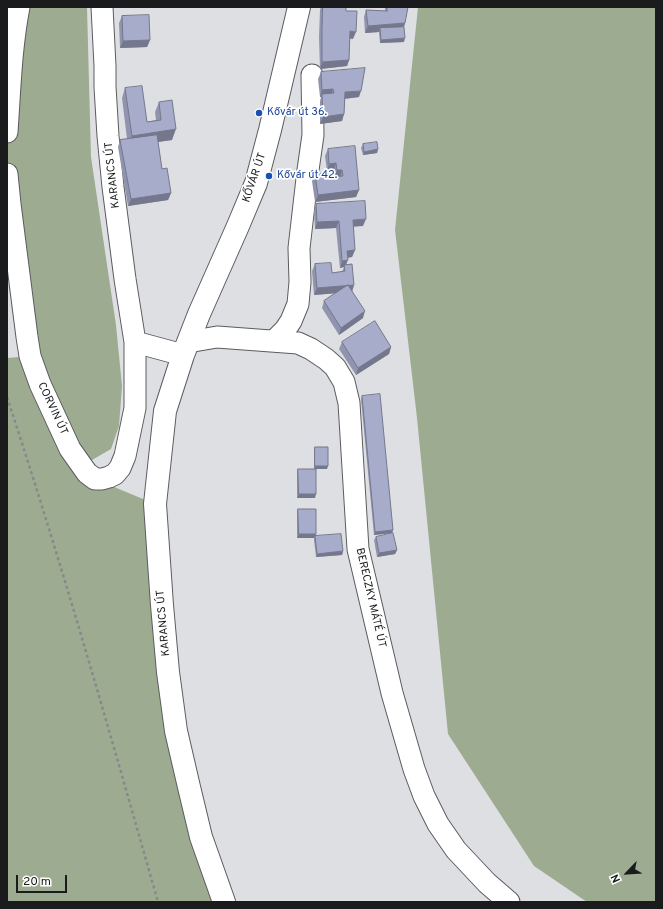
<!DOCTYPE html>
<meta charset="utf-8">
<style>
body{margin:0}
#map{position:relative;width:663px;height:909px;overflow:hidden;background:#dedfe3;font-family:Overpass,sans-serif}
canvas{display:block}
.frame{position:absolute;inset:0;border:8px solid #1a1b1d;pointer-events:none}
.north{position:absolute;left:607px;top:853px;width:40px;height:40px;-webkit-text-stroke:3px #fff;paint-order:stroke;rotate:245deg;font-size:11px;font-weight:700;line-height:16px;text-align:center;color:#1a1b1d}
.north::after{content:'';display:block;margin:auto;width:14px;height:18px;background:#1a1b1d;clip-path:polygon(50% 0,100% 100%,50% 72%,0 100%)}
.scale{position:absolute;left:16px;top:875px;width:51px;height:18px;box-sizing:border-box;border:2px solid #1a1b1d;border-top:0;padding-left:5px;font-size:12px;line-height:14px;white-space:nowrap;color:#1a1b1d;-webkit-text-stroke:3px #fff;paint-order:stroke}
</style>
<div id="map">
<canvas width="663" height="909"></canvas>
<div class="frame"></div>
<div class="north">N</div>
<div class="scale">20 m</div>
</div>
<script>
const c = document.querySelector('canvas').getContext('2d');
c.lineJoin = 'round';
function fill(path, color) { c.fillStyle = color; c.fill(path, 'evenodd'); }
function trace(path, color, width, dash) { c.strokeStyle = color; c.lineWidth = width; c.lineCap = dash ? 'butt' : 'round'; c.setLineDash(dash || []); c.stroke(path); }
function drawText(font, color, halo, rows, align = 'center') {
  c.font = font + ' Overpass,sans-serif'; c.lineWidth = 3.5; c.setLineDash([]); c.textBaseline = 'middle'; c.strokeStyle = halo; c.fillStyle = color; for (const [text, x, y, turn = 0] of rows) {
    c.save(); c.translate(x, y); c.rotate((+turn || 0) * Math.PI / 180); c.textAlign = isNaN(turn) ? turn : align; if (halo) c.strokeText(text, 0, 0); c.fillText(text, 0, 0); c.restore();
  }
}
fill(new Path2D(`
 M19 7H87L91 157 116 325 122 386 119 426 111 449 92 460 79 462 95 479 155 504 168 672 224 902H7V358L30 356 7 174V132Z
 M418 7H656V902H587L534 866 448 734 417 418 395 230Z`), '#9dac90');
const minor = new Path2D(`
 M7 132C10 90 11 48 19 7
 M7 174 10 204 27 337 30 356 40 384 70 449 87 473 95 479H102L109 477 115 474 120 468 125 456 135 408V342L125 279 113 187 108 136 105 87V66L102 7
 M274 341 285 330 291 321 298 304 300 282 299 248 308 170 313 135 312 75
 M135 342 183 355
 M188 342 217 337 298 343 311 349 326 359 335 367 344 382 349 403 358 549 392 693 414 769 424 796 438 824 456 850 487 883 509 902`);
const secondary = new Path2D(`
 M224 902 201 837 189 787 176 731 168 672 162 605 155 504 165 411 183 355 199 314 238 226 256 183 270 130 299 7`);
trace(minor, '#5b5c60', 23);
trace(secondary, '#5b5c60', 24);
trace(new Path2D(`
 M7 397C62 564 110 733 158 902`), '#87888b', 2.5, [3, 3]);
trace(minor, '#fff', 21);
trace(secondary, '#fff', 22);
fill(new Path2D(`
 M321 7H346V11L353 39 350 38 349 60 347 66 320 69 319 37 320 10Z
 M385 7H408L405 23 404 27V42L380 43 379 32 365 33 364 17 366 10 385 11Z
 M122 16 150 40 147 47 120 48 119 23Z
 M321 72 359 97 345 99 344 114 342 121 320 124V101L321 97H320L318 79Z
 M125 88 147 122 156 120 155 112 159 102 172 140 158 142 162 169 171 193 168 200 128 206 118 147 120 140 127 139 122 98Z
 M363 144 378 149 377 153 363 155 361 148Z
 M328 149 359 190 356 197 315 202 312 181 315 174 332 177H334V170L327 171 325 156Z
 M316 204 363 226H353L355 250 352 257 347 258 346 265 354 285 352 291 363 318 339 335 322 308 324 301 336 293 314 295 312 271 315 264 332 273 342 272 344 267 340 268 336 228 315 229 314 211Z
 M342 342 391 347 389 354 356 375 339 349Z
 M362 396 393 530 392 533 374 535 361 399Z
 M315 447 327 469H316L315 498H297V472L298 469H314V451Z
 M298 509 315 536 343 551 342 555 316 557 314 540V538H297V512Z
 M376 537 397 550 395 554 377 557 374 540Z`), '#9094ae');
fill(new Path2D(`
 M405 23 403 30 380 28 379 32 365 33 368 26Z
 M350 31 356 32 353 39 347 38Z
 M405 38 404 42 380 43 381 40Z
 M150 40 147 47 120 48 123 41Z
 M349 60 347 66 320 69 322 62Z
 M333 89 331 96 322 94 321 97H320L322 90Z
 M361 91 359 97 342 99 345 92Z
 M344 114 342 121 320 124 323 117Z
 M176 129 172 140 128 146 132 136Z
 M378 149 377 153 363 155 364 152Z
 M336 163 334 170 327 171 329 164Z
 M337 170H342L340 177H334Z
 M359 190 356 197 315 202 318 195Z
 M171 193 168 200 128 206 131 199Z
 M366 219 363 226 350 227 353 220Z
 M339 221 336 228 315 229 317 222Z
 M355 250 352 257 344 258 347 251Z
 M348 260 345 267 344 265V267L340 268 342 261Z
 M354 285 352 292 314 295 317 288Z
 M365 311 363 318 339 335 341 328Z
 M391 347 389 354 356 375 358 368Z
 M315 466H328L327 469H314Z
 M299 494H316L315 498H297Z
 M393 530 392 533 374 535 375 532Z
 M299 534H316L315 538V536L314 538H297Z
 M397 550 395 554 377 557 379 553Z
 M343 551 342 555 316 557 317 554Z`), '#75788d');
const building = new Path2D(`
 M323 7H346V11H357L356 32 350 31 349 60 322 62V30Z
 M387 7H408L405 23 368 26 366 10 387 11Z
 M149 15 150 40 123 41 122 16Z
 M404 27 405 38 381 40 380 28Z
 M365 68 361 91 345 92 344 114 323 117 322 94 334 93 333 89 322 90 321 72Z
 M142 86 147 122 161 120 159 102 172 100 176 129 132 136 125 88Z
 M157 135 162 169 167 168 171 193 131 199 120 140Z
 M377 142 378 149 364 152 363 144Z
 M355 146 359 190 318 195 315 174 331 172 332 177 343 176 342 170H337L336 163 329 164 328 149Z
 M365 201 366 219 353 220 355 250 347 251 348 260 342 261 339 221 317 222 316 204Z
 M331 263 332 273 345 271 344 265 352 264 354 285 317 288 315 264Z
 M348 285 365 311 341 328 324 301Z
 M375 321 391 347 358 368 342 342Z
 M380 394 393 530 375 532 362 396Z
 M315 447H328V466H315Z
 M298 469H316V494H299Z
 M298 509H316V534H299Z
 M393 533 397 550 379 553 376 537Z
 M341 534 343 551 317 554 315 536Z`);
fill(building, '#a7acca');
trace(building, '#75788d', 1);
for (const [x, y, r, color] of [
 [259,113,4,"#1a4fb4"],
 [269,176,4,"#1a4fb4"]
]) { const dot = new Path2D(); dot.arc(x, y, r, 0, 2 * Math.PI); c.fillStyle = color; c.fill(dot); trace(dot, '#fff', 1.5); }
drawText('11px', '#164399', '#fff', [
 ["Kővár út 36.",267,113],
 ["Kővár út 42.",277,176]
], 'left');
drawText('11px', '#1a1b1d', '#fff', [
 ["KARANCS ÚT",113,175,-96],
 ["KŐVÁR ÚT",255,178,-71],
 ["CORVIN ÚT",52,409,65],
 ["BERECZKY MÁTÉ ÚT",370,598,77],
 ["KARANCS ÚT",164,623,-95]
]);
</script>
